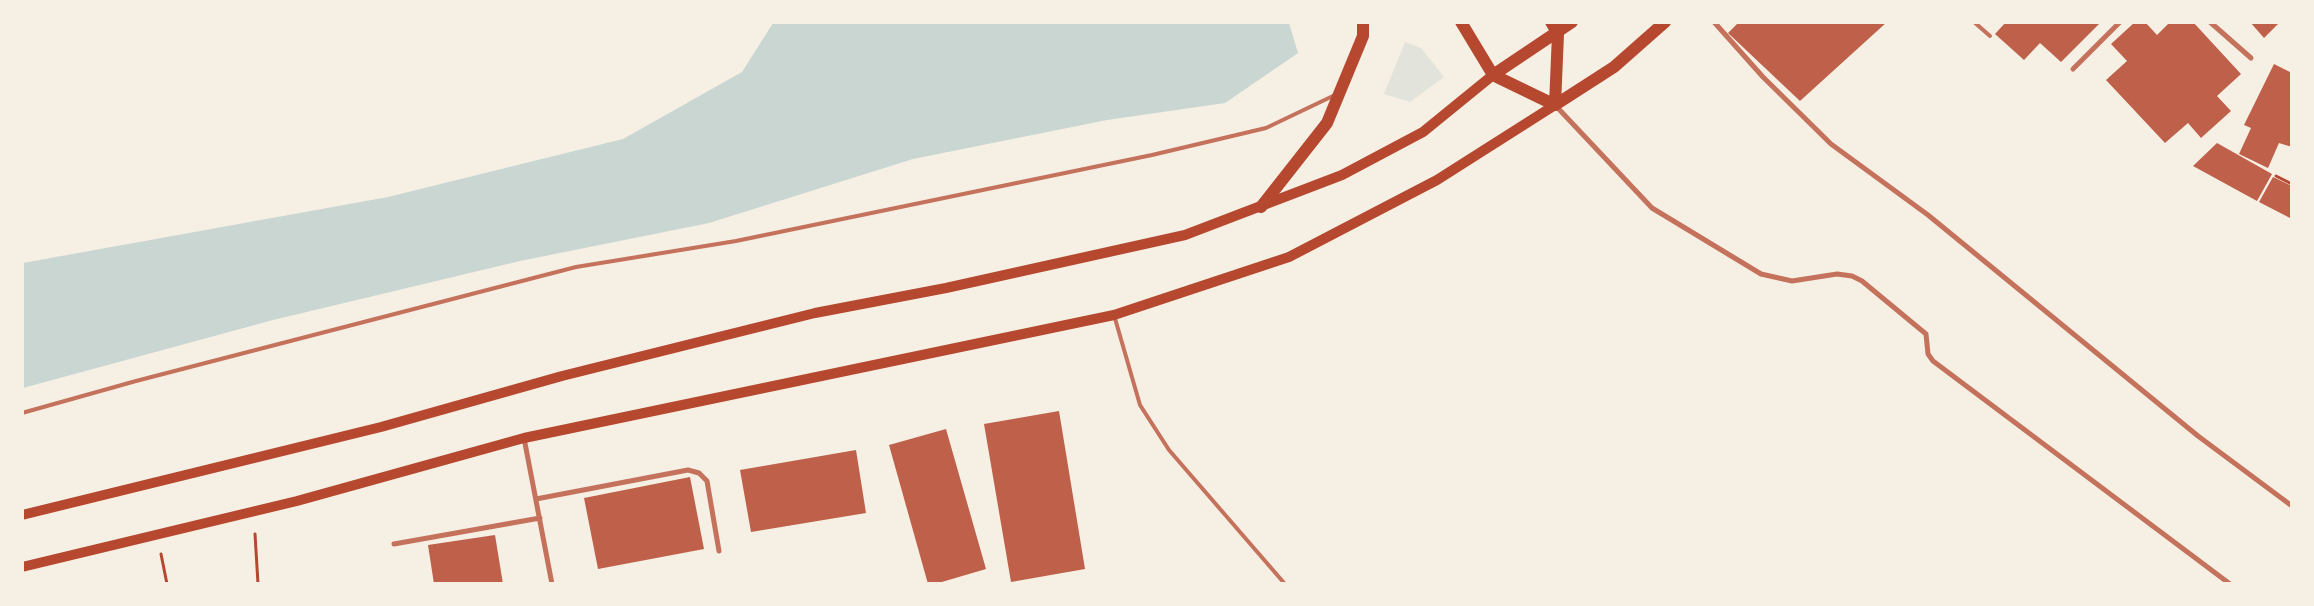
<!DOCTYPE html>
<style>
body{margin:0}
#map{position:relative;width:2314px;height:606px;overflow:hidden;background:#f6efe4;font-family:Manrope,sans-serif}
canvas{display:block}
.frame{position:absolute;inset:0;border:24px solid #f6efe4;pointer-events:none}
</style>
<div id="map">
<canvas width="2314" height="606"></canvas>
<div class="frame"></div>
</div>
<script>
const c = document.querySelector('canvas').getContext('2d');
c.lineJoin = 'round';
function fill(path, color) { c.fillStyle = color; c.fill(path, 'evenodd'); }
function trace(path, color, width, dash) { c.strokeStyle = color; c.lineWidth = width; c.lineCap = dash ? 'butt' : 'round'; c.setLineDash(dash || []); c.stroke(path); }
fill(new Path2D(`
 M1405 42 1421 48 1444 77 1410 102 1384 94Z`), '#e2e4dc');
fill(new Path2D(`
 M773 23H1289L1298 53 1225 103 1107 120 913 159 709 223 520 261 273 320 23 388V263L388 197 623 139 742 72Z`), '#c9d6d2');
fill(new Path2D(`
 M1739 22H1887L1800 101 1728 33Z
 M2006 22H2101L2061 62 2040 43 2024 60 1995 34Z
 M2135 22H2145L2157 35 2170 22H2193L2241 74 2217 96 2231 111 2201 138 2188 123 2165 143 2106 80 2127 61 2111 44Z
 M2250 22H2280L2264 38Z
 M2274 64 2292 73V147L2279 143 2268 168 2239 154 2251 128 2244 125Z
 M2217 143 2272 174 2257 201 2193 166Z
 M2273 177 2292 186V219L2259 202Z
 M1059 411 1085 569 1011 582 984 424Z
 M946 429 986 569 935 584H928L889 445Z
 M856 450 866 513 751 532 740 470Z
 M690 477 704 549 598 569 584 498Z
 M495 535 503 584H434L428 545Z`), '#bf614a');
trace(new Path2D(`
 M2276 176 2292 184
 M255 534 258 584
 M161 554 167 584`), '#b5482f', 3);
trace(new Path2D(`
 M1974 22 1990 36
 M1114 315 1140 405 1169 450 1285 584
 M22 413 136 381 576 267 736 241 1152 155 1266 128 1335 95`), '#c5725c', 4);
trace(new Path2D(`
 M1714 22 1763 77 1831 144 1928 215 2198 436 2292 506
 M2210 22 2251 58
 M2073 69 2120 22
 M1555 105 1652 208 1761 274 1792 281 1837 274 1852 276 1862 281 1926 334 1928 354 1933 361 2230 584
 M524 438 552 584
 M536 499 688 470 699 473 707 481 719 551
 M394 544 540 518`), '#c5725c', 5);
trace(new Path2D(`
 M22 515 381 427 562 376 815 313 946 288 1185 235 1342 175 1423 132 1493 75
 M22 567 297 501 524 438 1114 315 1289 257 1437 180 1555 105`), '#b5482f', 10);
trace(new Path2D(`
 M1461 22 1493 75 1555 105
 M1551 22 1558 34 1555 105
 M1493 75 1572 22
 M1555 105 1614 67 1665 22
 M1261 207 1327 123 1363 36V22`), '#b5482f', 12);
</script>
